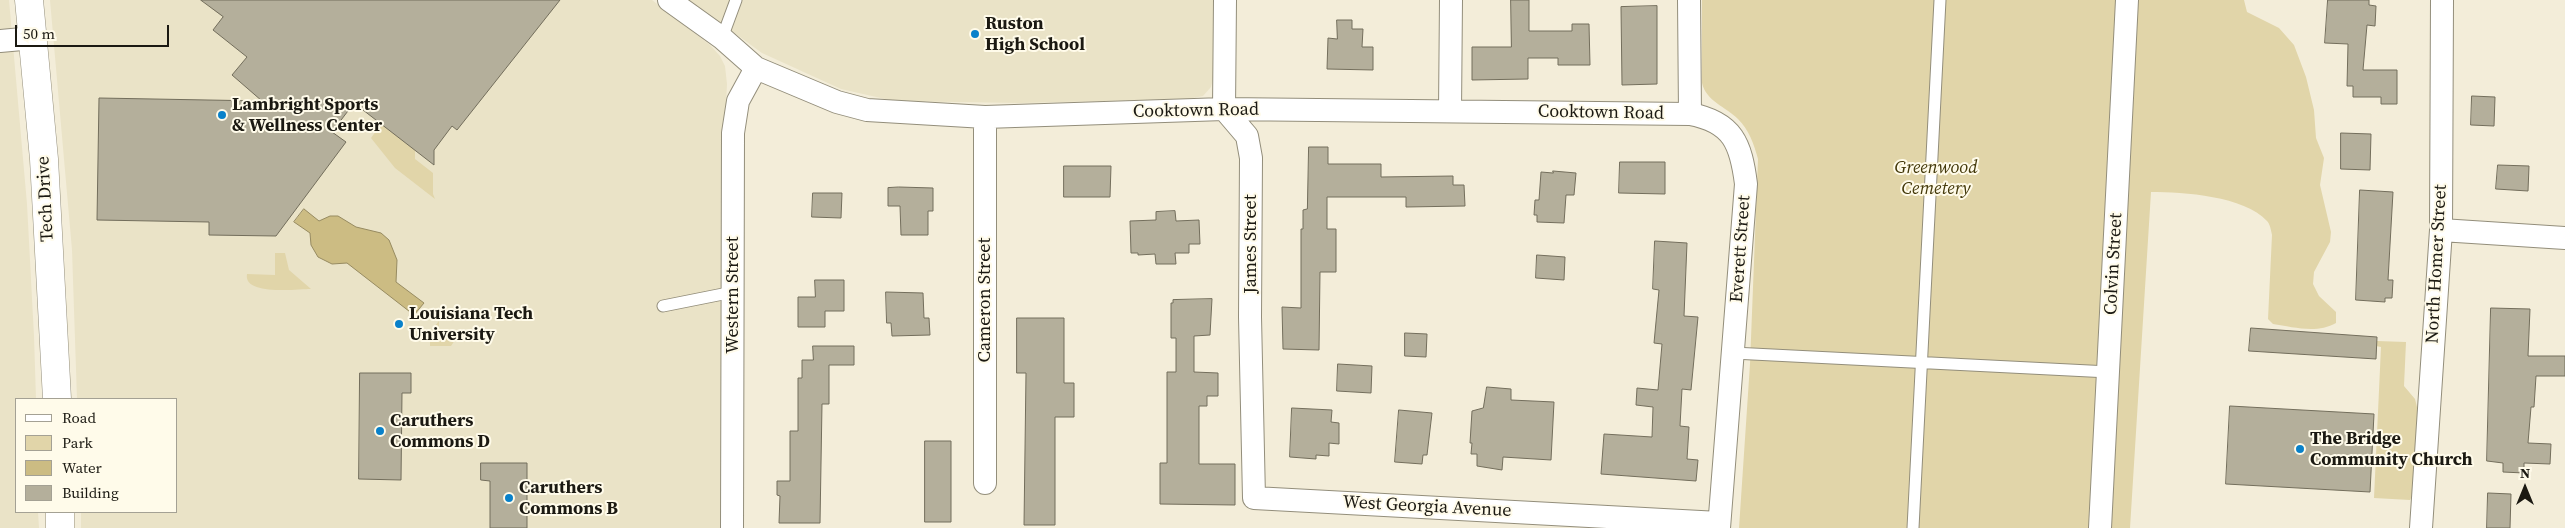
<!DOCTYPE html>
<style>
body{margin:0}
#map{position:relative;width:2565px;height:528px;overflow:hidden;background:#f3edd9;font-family:"Source Serif 4",serif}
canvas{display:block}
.legend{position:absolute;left:15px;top:398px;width:162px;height:115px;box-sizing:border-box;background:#fffbea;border:1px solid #a4a194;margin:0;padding:6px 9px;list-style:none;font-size:15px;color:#1b1912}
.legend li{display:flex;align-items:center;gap:10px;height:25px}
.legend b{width:25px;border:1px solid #a4a194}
.north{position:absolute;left:2500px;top:463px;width:50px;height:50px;-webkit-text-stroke:4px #fffbea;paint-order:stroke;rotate:0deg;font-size:14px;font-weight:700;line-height:20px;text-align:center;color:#1b1912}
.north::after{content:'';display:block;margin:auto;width:18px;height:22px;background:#1b1912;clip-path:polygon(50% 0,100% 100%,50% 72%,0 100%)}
.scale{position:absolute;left:15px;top:25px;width:154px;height:22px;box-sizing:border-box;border:2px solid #1b1912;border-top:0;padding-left:6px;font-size:15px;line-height:18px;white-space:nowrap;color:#1b1912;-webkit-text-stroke:4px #fffbea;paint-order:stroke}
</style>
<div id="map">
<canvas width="2565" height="528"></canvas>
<ul class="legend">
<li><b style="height:6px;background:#fff"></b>Road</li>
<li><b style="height:14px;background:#e1d5a9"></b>Park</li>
<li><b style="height:14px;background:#ccbc83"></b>Water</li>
<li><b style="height:14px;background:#b4af9b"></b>Building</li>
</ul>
<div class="north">N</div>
<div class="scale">50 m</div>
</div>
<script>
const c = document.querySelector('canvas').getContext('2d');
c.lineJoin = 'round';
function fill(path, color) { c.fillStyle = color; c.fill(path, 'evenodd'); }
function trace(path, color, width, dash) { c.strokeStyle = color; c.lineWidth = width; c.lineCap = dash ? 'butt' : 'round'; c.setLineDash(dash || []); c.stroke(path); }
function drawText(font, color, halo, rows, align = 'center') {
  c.font = font + ' "Source Serif 4",serif'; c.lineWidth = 4; c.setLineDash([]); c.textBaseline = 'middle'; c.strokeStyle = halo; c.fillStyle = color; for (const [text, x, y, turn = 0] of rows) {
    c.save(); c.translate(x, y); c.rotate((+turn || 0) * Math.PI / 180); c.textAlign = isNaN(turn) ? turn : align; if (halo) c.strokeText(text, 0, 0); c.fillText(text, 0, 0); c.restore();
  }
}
fill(new Path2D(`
 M0 0H9L27 204 34 336 36 399H16V512H38L39 528H0Z
 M50 0H652L710 45 720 56 725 66 727 84 723 164V528H81V512H176V399H77L72 250Z
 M689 0H1213L1214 75 1211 87 1203 96 1188 99 1019 103 894 101 841 89 762 53Z`), '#eae3c7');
fill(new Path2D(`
 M1702 0H2244L2247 12 2279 28 2294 45 2306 77 2314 110 2316 138 2324 158 2320 185 2331 232 2330 242 2314 272 2313 284 2319 296 2336 312V323C2317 334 2293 327 2273 324L2268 319 2272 235C2271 230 2270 224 2267 221 2244 196 2184 192 2151 192L2130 528H2111L2112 473 2118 400 2117 386 2093 528H1739L1750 364 1758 159C1754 144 1749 130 1738 119 1726 107 1706 101 1702 83Z
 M381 124 415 150V159L433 173V194L435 199 395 168 371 138Z
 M275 253H285L289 270 311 289C297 289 243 296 247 274L275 275Z
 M439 321V333H455V340L451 346H430V332Z
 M2377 341 2406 342 2404 386 2415 399 2419 415 2414 493 2410 500 2374 498 2381 347 2376 346Z`), '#e1d5a9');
const water = new Path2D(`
 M304 209 319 221 330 216H338L356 227 381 233 389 240 397 260 396 282 424 303 414 315 347 263 332 264 318 257 311 245 310 233 294 222Z`);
fill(water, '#ccbc83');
trace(water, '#978b61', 1);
const building = new Path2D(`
 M201 0H560L457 130 452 126 434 150V165L354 103 332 132 346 142 276 236 209 235V222L97 220 99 98 262 101 232 75 247 57 213 30 223 17Z
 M1511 0H1529V31H1572V24H1589L1590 65H1558V58H1528V79L1472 80V47H1511Z
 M2328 0H2369V5L2376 6 2375 26 2367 25 2363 70H2397V104H2381V97H2353V86H2347L2348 44 2325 43Z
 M1657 6V84L1622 85 1621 7Z
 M1337 20H1352V29H1363L1362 47H1373V70L1327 69 1328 38 1337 39Z
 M2472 96 2495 97 2494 126 2471 125Z
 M2341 133 2371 134 2370 170 2341 169Z
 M1309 147H1328V164H1381V177L1453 176V185H1464L1465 206 1406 207V197H1327V229H1336V272H1320L1319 350 1283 349 1282 307 1301 308V229H1303V210L1307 209Z
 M1620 162H1665V194L1619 193Z
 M2498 165 2529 166 2528 191 2496 189Z
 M1064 166H1111L1110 197H1064Z
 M1553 171 1576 173 1574 195H1566L1564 223 1537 222V215H1534L1535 200H1539L1541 172 1553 173Z
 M899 187 933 188V211H928V235H901L900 206H888V188Z
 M2360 190 2393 192 2388 280H2393L2392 298H2385V302L2356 300Z
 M813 193H842L841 218 812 217Z
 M1175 211 1176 221 1199 220 1200 244H1189V253H1175L1176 264H1156L1155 254 1138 255V253H1131L1130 221 1156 220V212Z
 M1655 241 1687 243 1684 316 1698 317 1691 390 1682 389 1680 426 1689 427 1687 459 1698 460 1696 481 1601 474 1604 434 1652 437 1653 407 1636 405 1637 388 1658 390 1662 344 1654 343 1659 290 1653 289Z
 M1537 255 1565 257 1564 280 1536 278Z
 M815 280H844V311H825V327H798V297H815Z
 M886 292 923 293 924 318H929L930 335 892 336 891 323H887Z
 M1212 299 1210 335 1194 336V372L1218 373V396H1207V406H1199V464H1235V505L1160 504V463H1167V372H1176V338H1171V303H1173V300Z
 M2491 308 2530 309 2528 356H2565V376H2536L2534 407H2531L2528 443 2551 444 2550 464 2524 463V473L2503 472V463L2487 461Z
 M1017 318H1064V383H1074V417H1055V525H1024L1026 373H1017Z
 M2251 328 2377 337 2376 359 2249 351Z
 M1405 333 1427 334 1426 357 1405 356Z
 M813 346H854V365H829V404H822L820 523H779L780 496 777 495V481H790V431H798V378H802V360H813Z
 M1338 364 1372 366 1371 393 1337 391Z
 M360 373H411V393H402L401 480 359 479Z
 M1487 387 1511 389V400L1554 402 1551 460 1503 457 1502 470 1477 466V454H1471L1472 443H1470L1472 411 1483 408Z
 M2230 406 2374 414 2370 492 2226 484Z
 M1292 408 1332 410 1331 422 1339 423V444L1329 443V456L1316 455V459L1290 457Z
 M1399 410 1432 413 1427 455H1423L1422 464 1395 462Z
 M925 441H951V522H925Z
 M481 463H527V528H490V481L481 480Z
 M2488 493 2511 494 2510 528H2487Z`);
fill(building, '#b4af9b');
trace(building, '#736e5c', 1);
const lane = new Path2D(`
 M722 38 736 0
 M663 306 733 292
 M1733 353 2109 372
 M1913 528 1940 0`);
const street = new Path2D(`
 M669 0 722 38 756 68 837 102 867 110 985 117 1224 109 1690 114C1733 122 1741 144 1746 184L1719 528
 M1225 0 1224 109 1247 136 1251 158 1250 317 1254 498 1719 523
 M1689 0 1690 114
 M0 41 33 38
 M1450 111 1451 0
 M985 117V483
 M2441 230 2565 238
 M732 528 733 133 738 101 756 68
 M2100 528 2127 0
 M2421 528 2441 230 2442 0`);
const secondary = new Path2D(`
 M29 0 44 159 57 399
 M60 512V528`);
trace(lane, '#938e7b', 13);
trace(street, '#938e7b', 24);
trace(secondary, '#938e7b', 29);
trace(lane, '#fff', 11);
trace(street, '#fff', 22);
trace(secondary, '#fff', 28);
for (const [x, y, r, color] of [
 [975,34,5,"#0981ca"],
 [222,115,5,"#0981ca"],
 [399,324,5,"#0981ca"],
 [380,431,5,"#0981ca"],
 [2300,449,5,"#0981ca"],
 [509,498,5,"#0981ca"]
]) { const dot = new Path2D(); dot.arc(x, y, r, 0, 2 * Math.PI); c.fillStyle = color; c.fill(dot); trace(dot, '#fffbea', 2); }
drawText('bold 18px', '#1b1912', '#fffbea', [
 ["Ruston",985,24],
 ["High School",985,45],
 ["Lambright Sports",232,105],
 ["& Wellness Center",232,126],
 ["Louisiana Tech",409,314],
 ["University",409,335],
 ["Caruthers",390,421],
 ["Commons D",390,442],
 ["The Bridge",2310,439],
 ["Community Church",2310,460],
 ["Caruthers",519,488],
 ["Commons B",519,509]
], 'left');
drawText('18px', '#1b1912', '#fffbea', [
 ["Cooktown Road",1196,111,-1],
 ["Cooktown Road",1601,113,1],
 ["Tech Drive",46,199,-93],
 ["James Street",1251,244,-90],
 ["Everett Street",1741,249,-86],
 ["Colvin Street",2114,264,-87],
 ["North Homer Street",2437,264,-87],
 ["Western Street",733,295,-90],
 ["Cameron Street",985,300,-90],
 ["West Georgia Avenue",1427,507,3]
]);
drawText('italic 18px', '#44390a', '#fffbea', [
 ["Greenwood",1936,168],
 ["Cemetery",1936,189]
]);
</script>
